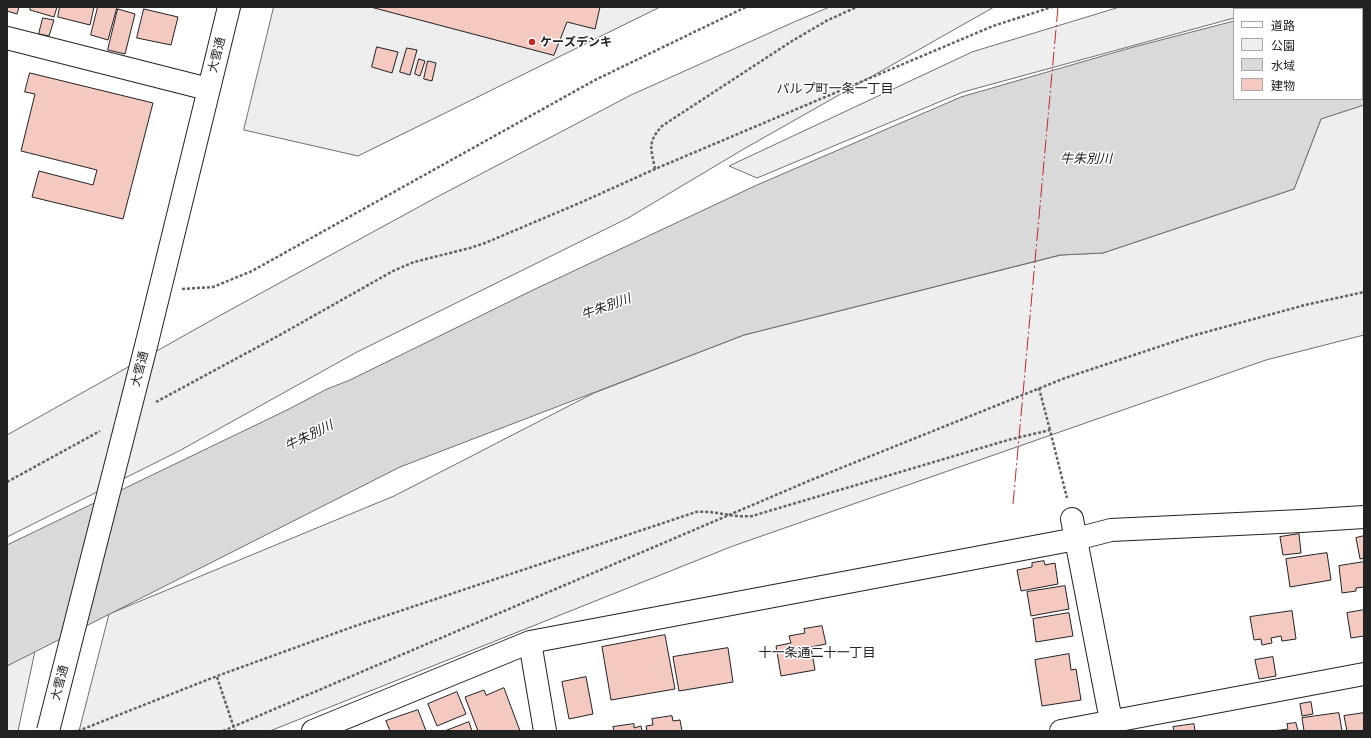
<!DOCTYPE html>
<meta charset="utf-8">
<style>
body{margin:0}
#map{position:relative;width:1371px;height:738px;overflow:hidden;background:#fff;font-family:Montserrat,"Noto Sans JP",sans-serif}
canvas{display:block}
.frame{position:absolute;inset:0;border:8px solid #222;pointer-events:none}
.legend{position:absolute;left:1233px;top:8px;width:130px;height:92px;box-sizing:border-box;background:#fff;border:1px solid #a7a7a7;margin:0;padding:5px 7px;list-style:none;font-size:12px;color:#222}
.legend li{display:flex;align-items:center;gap:8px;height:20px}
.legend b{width:20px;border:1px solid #a7a7a7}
</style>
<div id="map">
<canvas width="1371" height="738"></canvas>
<div class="frame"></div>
<ul class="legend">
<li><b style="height:5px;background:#fff"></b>道路</li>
<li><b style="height:11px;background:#eee"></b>公園</li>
<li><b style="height:11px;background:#d9d9d9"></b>水域</li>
<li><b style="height:11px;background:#f3c9c0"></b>建物</li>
</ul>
</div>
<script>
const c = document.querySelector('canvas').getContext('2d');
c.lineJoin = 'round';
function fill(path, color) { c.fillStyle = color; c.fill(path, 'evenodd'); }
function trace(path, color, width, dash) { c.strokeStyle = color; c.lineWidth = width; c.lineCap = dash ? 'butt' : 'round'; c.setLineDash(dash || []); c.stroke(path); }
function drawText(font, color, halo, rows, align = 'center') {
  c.font = font + ' Montserrat,"Noto Sans JP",sans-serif'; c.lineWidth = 3; c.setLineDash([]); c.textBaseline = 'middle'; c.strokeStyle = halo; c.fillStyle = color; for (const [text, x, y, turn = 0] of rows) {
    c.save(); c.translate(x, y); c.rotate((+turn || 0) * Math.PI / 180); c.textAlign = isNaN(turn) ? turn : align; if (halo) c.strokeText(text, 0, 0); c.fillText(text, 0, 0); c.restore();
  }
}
const green = new Path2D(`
 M830 7H994L742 150 628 218 357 352 179 451 7 537V435L219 316 437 197 631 95 794 22Z
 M1120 7H1275L1268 9H1234V18L963 92 757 178 729 166 972 52Z
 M1364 105V335L1266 360 733 546 270 731H79L109 614 394 496 594 393 744 335 1061 255 1103 253 1294 189 1321 119Z
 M35 651 18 731H7V666Z`);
fill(green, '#eee');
trace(green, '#6f6f6f', 1);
const parking = new Path2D(`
 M274 7H660L358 156 244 130Z`);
fill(parking, '#ededed');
trace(parking, '#6f6f6f', 1);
const water = new Path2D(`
 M1289 7H1364V105L1321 119 1294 189 1103 253 1060 255 744 335 400 467 7 666V545L289 409 327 389 350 380 533 290 757 185 961 97 1130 48 1234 21V99H1362V9H1282Z`);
fill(water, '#d9d9d9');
trace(water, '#6f6f6f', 1);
const building = new Path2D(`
 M7 7H19L17 14 7 11Z
 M31 7H57L54 17 30 10Z
 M60 7H94L90 25 58 17Z
 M98 7H117L108 40 91 35Z
 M371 7H600L595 29 567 22 554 55Z
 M118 9 135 14 125 54 108 50Z
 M144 9 178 17 171 45 137 38Z
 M43 18 54 20 49 36 39 34Z
 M377 47 398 52 392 73 372 67Z
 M407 48 417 50 410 75 400 72Z
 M419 59 425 61 420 76 415 74Z
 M428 61 436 63 432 81 424 79Z
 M30 73 153 103 123 219 32 197 39 171 93 185 97 170 21 151 35 94 25 92Z
 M1299 534 1301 553 1283 555 1280 537Z
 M1364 536V558L1360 559 1356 538Z
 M1327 553 1331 580 1290 587 1286 559Z
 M1044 561 1045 565 1055 563 1058 584 1021 591 1017 570 1032 567V563Z
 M1364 562V587L1356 588V591L1342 593 1339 566Z
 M1065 586 1069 609 1031 616 1027 592Z
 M1364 610V636L1351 638 1347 613Z
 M1292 611 1296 639 1282 641 1281 636 1271 638 1272 643 1262 645 1261 639 1254 640 1250 617Z
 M1069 613 1073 636 1036 642 1033 619Z
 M822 626 826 644 811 647 815 670 781 676 776 646 791 643 789 636 805 633 804 629Z
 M665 635 675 689 611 700 602 647Z
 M728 648 733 682 679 691 673 657Z
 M1069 654 1071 670 1076 669 1081 700 1042 706 1035 660Z
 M1273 657 1276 676 1259 679 1255 660Z
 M586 677 593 714 569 719 562 682Z
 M504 688 520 731H478L465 697 484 690 486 695Z
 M457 692 466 714 437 726 428 704Z
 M1311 702 1313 714 1302 716 1300 704Z
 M418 710 426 731H390L386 721Z
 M1339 713 1342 731H1304L1302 718Z
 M1364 713V731H1347L1344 716Z
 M672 716 673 721 680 720 682 731H647L646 726 653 725 652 719Z
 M469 722 472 731H445Z
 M1296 723 1298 731H1273L1288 729 1287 724Z
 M634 724V728L641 726 642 731H614L613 727Z
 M1194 724 1195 731H1174L1173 727Z`);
fill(building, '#f3c9c0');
trace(building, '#222', 1);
const minor = new Path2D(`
 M7 38 208 89
 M1072 519 1113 731
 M530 642 545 731
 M313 731 530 642 1076 539 1111 530 1301 521 1364 517
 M1061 731 1364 674`);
const highway = new Path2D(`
 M147 342 229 7`);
trace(minor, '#222', 24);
trace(highway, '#222', 24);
trace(new Path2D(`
 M655 169C651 148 647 143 662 126L792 41 828 20 857 7
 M182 289 213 287 252 271 595 80 746 7
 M1039 388 1050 430
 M156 402 278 336 393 271 414 262 470 248 485 243 582 202 655 169 993 26 1052 7
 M7 482 100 431
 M217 677 235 731
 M78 731 217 676 355 626 696 512C715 510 732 518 752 516L1008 440 1050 430 1067 498
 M223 731 811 480 1065 378 1188 337 1305 305 1364 292`), '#646464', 2.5, [3, 2]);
trace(minor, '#fff', 22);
trace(highway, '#fff', 22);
const highwayBridge = new Path2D(`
 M48 731 147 342`);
trace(highwayBridge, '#222', 24, []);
trace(highwayBridge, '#fff', 22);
trace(new Path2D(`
 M1013 504 1058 7`), '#c62828', 1, [14, 3, 2, 3]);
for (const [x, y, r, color] of [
 [532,42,4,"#c62828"]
]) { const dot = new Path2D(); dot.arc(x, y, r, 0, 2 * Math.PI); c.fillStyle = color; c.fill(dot); trace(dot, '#fff', 1.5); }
drawText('bold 12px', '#222', '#fff', [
 ["ケーズデンキ",540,42]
], 'left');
drawText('12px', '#222', '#fff', [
 ["大雪通",217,55,-76],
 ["大雪通",140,369,-76],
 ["大雪通",60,683,-76]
]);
drawText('13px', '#222', '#fff', [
 ["パルプ町一条一丁目",835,89],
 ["十一条通二十一丁目",817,653]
]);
drawText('italic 13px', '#222', '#fff', [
 ["牛朱別川",1086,159],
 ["牛朱別川",606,307,-20],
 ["牛朱別川",309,436,-26]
]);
</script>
